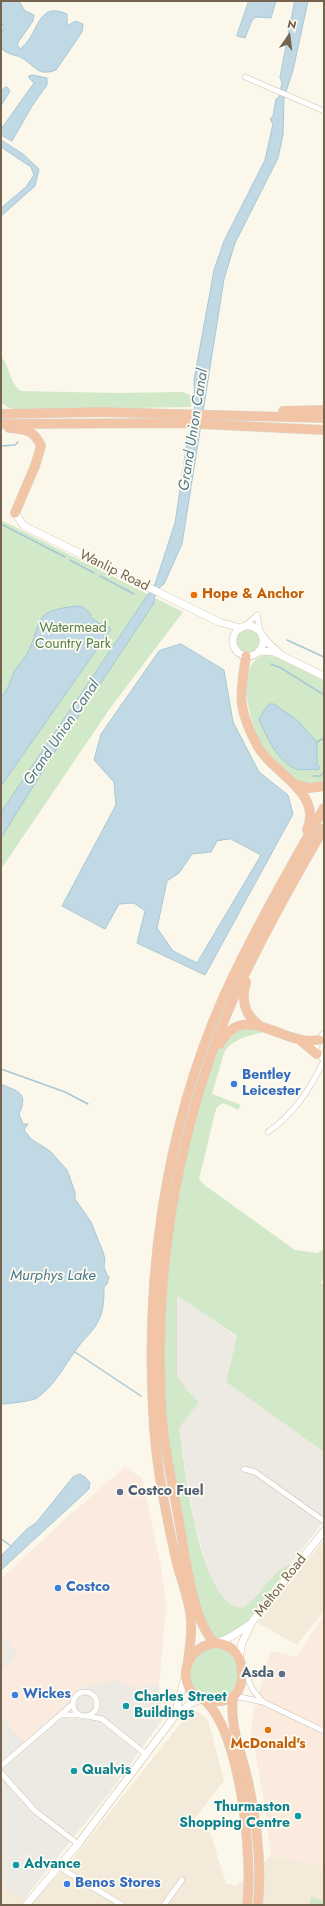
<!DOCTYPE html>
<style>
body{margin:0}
#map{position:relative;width:325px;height:1906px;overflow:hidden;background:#fbf7ea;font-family:Jost,sans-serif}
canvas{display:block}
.frame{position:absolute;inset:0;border:2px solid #75624f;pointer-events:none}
.north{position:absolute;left:269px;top:16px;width:40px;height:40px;-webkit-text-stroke:3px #fefbf1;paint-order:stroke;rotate:14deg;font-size:11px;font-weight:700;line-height:16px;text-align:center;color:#75624f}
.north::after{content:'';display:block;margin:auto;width:14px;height:18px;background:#75624f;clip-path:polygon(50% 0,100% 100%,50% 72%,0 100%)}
</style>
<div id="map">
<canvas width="325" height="1906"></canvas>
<div class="frame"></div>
<div class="north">N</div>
</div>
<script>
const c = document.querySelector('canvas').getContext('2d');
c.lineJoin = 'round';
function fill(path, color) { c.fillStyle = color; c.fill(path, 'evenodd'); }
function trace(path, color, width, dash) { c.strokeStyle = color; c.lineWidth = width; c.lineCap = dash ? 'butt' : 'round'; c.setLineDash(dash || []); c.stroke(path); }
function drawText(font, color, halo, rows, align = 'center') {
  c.font = font + ' Jost,sans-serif'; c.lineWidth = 3.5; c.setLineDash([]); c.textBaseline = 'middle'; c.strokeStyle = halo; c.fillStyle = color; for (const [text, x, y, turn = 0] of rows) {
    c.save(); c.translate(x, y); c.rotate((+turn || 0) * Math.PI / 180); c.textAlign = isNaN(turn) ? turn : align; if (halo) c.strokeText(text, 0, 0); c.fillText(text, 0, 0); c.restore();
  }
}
fill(new Path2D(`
 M324 1540V1611L297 1645 258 1623Z
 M193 1708 208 1720 224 1781 189 1825 209 1830 226 1883 236 1886 271 1856 324 1866V1905H1V1885L32 1903 71 1861Z`), '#f3ead9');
fill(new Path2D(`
 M125 1467 142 1478 161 1566 166 1608 159 1684 136 1688 115 1680 84 1687 24 1742 1 1716V1671L19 1655 1 1635V1579L65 1519Z
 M324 1615V1866L271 1856 263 1794 251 1730 253 1713 271 1651 296 1657Z`), '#fbebdf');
fill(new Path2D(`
 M177 1294 237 1337 226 1382 324 1452V1521L249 1617 219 1598 207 1569 194 1521 179 1428 199 1402 188 1391 177 1376Z
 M1 1635 19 1655 1 1671Z
 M115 1680 136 1688 159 1684 162 1720 110 1792 24 1899 1 1885V1716L24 1742 84 1687Z`), '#ede9e3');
fill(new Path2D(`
 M1 356C10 367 9 381 20 391L116 393 183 392 192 396 191 407 21 410 9 408 1 403Z
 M1 520 183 612 111 707 1 869Z
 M233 641a15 15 0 1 1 30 0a15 15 0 1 1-30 0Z
 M264 655 277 657 324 681V782C317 784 310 786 303 783 293 780 269 758 264 749 251 727 232 666 264 655Z
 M241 1024 265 1032C251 1035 231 1039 224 1053L212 1094 241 1105 238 1110 224 1103 219 1105 216 1109 199 1179 203 1184 295 1250 317 1253 324 1249V1278L321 1283 324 1285V1452L226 1382 237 1336 177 1295V1376L187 1390 199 1402 179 1428C185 1463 198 1607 243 1608 260 1597 273 1569 291 1564L249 1619 252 1622 226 1640 236 1653 241 1682 225 1700 196 1696 186 1671 188 1660 215 1643 205 1631 172 1484 160 1379 174 1194 207 1070 222 1040Z
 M311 1897 324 1900V1905H310Z`), '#d1e9c9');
const water = new Path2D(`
 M1 1H19L25 11 34 15 33 21 17 44 20 49C39 36 36 0 67 14V23L69 25 75 21 83 24 82 32 56 70C37 77 36 66 22 58 15 54 10 56 2 49L1 35 4 25 3 24 1 28Z
 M249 1H276L271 18 256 17 252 20 245 38 237 36Z
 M295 1H308L293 70 284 98 283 135 278 158 235 243 224 279 182 544 164 584C159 586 153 597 154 603L52 756 1 838V813L8 802 155 584 175 523 188 436 190 432 195 405 194 380 214 270 224 241 265 160 273 124 270 119 273 116 276 99 279 97 282 83 280 78Z
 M33 75 47 78V85L32 106 12 141 1 135V129L34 83 29 78V76Z
 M7 87 10 91 1 106V93L4 88Z
 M1 140 23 154 39 169 35 186 1 216V208L26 187 34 175 31 167 1 147Z
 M77 606 83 607 91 614 90 617 100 624 105 623 111 629 1 786V696C9 690 10 681 14 672 17 666 23 661 27 654 44 621 30 611 77 606Z
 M181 644 224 670 233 722 259 772 288 795 293 814 205 975 137 943 145 911 134 903 119 904 105 929 62 906 116 805 114 782 94 760 101 734 159 651ZM231 839 261 855 197 963 173 951 157 928 167 881 179 873 192 854 211 852 217 841Z
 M270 704H274L297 720 317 742V764L320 768 318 770C311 768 303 771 296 769 277 761 266 736 259 719L267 706Z
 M1 1084C18 1092 29 1092 19 1114L23 1124H28L24 1130 31 1139 50 1151 67 1170 75 1192V1199L91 1222 103 1252 105 1259 104 1267 107 1275 109 1277 107 1284 104 1287C104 1298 104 1307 100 1317 96 1328 89 1334 82 1342 67 1360 57 1384 37 1398 32 1401 8 1404 1 1404Z
 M80 1474 85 1477 90 1483 89 1489 1 1570 2 1555 27 1529 36 1523 73 1477Z`);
fill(water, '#c0d9e4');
trace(water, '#a7c7d5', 1);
trace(new Path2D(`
 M1 446 15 445 18 442
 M1 504H2
 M1 524 65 557
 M70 560 94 573
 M100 576 134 594
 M287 640 324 657
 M271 664 281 668 324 695
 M317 742 324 738
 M313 776H320L324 772
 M1 1069 65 1092 88 1104
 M75 1352 141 1396
 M1 1539 11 1546`), '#a7c7d5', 1.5);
const street = new Path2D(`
 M245 77 324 111
 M257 615 260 631
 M245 626 257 615
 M268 1132C295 1113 310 1089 324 1060
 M244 1469 255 1472 324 1521
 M244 1671 253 1690 263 1702
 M73 1704a12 12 0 1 1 24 0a12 12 0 1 1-24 0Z
 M235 1696 263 1702 324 1731
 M62 1715H79
 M87 1716 102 1719 147 1755
 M1 1766 73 1704
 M1 1773 35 1811 78 1844
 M59 1867 122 1905
 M164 1905 182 1880`);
const secondary = new Path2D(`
 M15 513 24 526 219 622 240 628
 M233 641a15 15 0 1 1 30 0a15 15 0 1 1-30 0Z
 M263 636 266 641 279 653
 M259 651 274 652 324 676
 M324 1034 315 1046 317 1054 324 1058
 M218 1643 232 1636 249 1625
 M239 1657 242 1643 252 1622 324 1531
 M175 1715 185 1677
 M26 1905 78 1844 174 1717 191 1703 202 1699`);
const highway = new Path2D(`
 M283 411 324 410
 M1 414 101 412 324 418
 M1 424 180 423 324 430
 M9 428C25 429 34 430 41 446L35 466 15 513
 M246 656C244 671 240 689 242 705 244 718 252 736 258 747 274 774 323 793 307 830
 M295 784 309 788 324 786
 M246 982C241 1000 244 1014 259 1025
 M301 1041 317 1054
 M220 1044C244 999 283 1047 319 1040
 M215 1643C192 1622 185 1552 179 1521 174 1493 168 1465 164 1436 160 1408 160 1379 160 1350 161 1229 186 1106 235 995 261 938 292 883 324 828
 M215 1643C237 1644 245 1663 241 1683 240 1687 238 1693 234 1696 228 1702 213 1702 205 1700 177 1694 179 1648 215 1643Z
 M188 1660C190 1647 192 1633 191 1620 190 1600 179 1575 175 1555 166 1513 157 1470 154 1427 144 1281 164 1132 223 998 253 932 289 870 324 808
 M233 1698C229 1725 242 1754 248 1781 257 1822 262 1863 258 1905
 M204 1700C241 1731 253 1858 247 1905`);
trace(street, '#cdc1b1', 6);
trace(secondary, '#cfc2ae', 8);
trace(highway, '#dbd6d1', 10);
trace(street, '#fff', 5);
trace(secondary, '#fff', 7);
trace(highway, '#f1c5a6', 9);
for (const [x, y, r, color] of [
 [194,595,4,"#e8710a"],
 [234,1084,4,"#3f7fe0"],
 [120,1492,4,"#5c6f8a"],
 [58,1588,4,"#3f7fe0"],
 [282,1674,4,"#5c6f8a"],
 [15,1695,4,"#3f7fe0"],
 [126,1706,4,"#0f9aa8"],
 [268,1730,4,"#e8710a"],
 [74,1771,4,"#0f9aa8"],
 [298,1816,4,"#0f9aa8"],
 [16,1865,4,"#0f9aa8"],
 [67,1884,4,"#3f7fe0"]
]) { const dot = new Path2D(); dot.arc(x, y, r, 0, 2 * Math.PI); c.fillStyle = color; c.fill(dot); trace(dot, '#fefbf1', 1.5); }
drawText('14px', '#75624f', '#fefbf1', [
 ["Wanlip Road",114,571,26],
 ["Melton Road",281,1586,-52]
]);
drawText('bold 14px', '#c56008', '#fefbf1', [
 ["Hope & Anchor",202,595],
 ["McDonald's",268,1745,"center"]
], 'left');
drawText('14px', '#537f4b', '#fefbf1', [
 ["Watermead",73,629],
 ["Country Park",73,645]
]);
drawText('bold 14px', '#366cbe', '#fefbf1', [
 ["Bentley",242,1076],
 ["Leicester",242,1092],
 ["Costco",66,1588],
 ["Wickes",23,1695],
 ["Benos Stores",75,1884]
], 'left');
drawText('bold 14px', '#4e5e75', '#fefbf1', [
 ["Costco Fuel",128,1492],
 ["Asda",274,1674,"right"]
], 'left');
drawText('bold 14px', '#0d838f', '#fefbf1', [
 ["Charles Street",134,1698],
 ["Buildings",134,1714],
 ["Qualvis",82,1771],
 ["Thurmaston",290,1808,"right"],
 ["Shopping Centre",290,1824,"right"],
 ["Advance",24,1865]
], 'left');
drawText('italic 15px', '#4d798d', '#fefbf1', [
 ["Grand Union Canal",194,430,-81],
 ["Grand Union Canal",62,733,-56],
 ["Murphys Lake",53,1276]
]);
</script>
